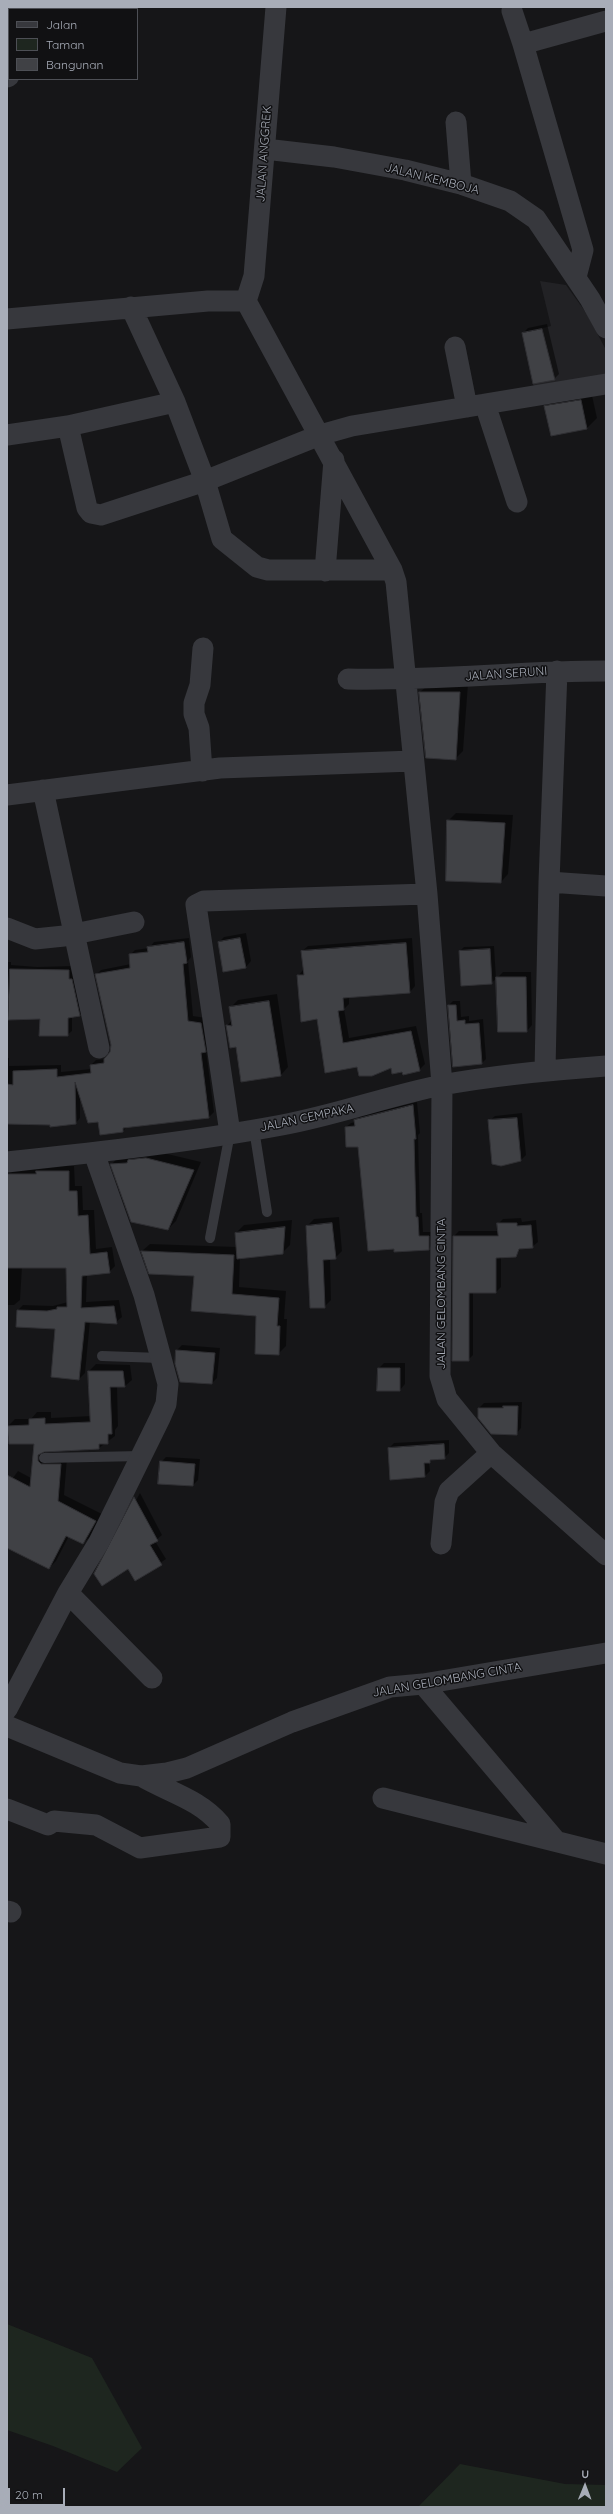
<!DOCTYPE html>
<style>
body{margin:0}
#map{position:relative;width:613px;height:2514px;overflow:hidden;background:#161618;font-family:Quicksand,sans-serif}
canvas{display:block}
.frame{position:absolute;inset:0;border:8px solid #a8adb8;pointer-events:none}
.legend{position:absolute;left:8px;top:8px;width:130px;height:72px;box-sizing:border-box;background:#111113;border:1px solid #4d4f55;margin:0;padding:5px 7px;list-style:none;font-size:12px;color:#a8adb8}
.legend li{display:flex;align-items:center;gap:8px;height:20px}
.legend b{width:20px;border:1px solid #4d4f55}
.north{position:absolute;left:565px;top:2466px;width:40px;height:40px;-webkit-text-stroke:3px #111113;paint-order:stroke;rotate:1deg;font-size:11px;font-weight:700;line-height:16px;text-align:center;color:#a8adb8}
.north::after{content:'';display:block;margin:auto;width:14px;height:18px;background:#a8adb8;clip-path:polygon(50% 0,100% 100%,50% 72%,0 100%)}
.scale{position:absolute;left:8px;top:2488px;width:57px;height:18px;box-sizing:border-box;border:2px solid #a8adb8;border-top:0;padding-left:5px;font-size:12px;line-height:14px;white-space:nowrap;color:#a8adb8;-webkit-text-stroke:3px #111113;paint-order:stroke}
</style>
<div id="map">
<canvas width="613" height="2514"></canvas>
<div class="frame"></div>
<ul class="legend">
<li><b style="height:5px;background:#37383d"></b>Jalan</li>
<li><b style="height:11px;background:#1e261f"></b>Taman</li>
<li><b style="height:11px;background:#404145"></b>Bangunan</li>
</ul>
<div class="north">U</div>
<div class="scale">20 m</div>
</div>
<script>
const c = document.querySelector('canvas').getContext('2d');
c.lineJoin = 'round';
function fill(path, color) { c.fillStyle = color; c.fill(path, 'evenodd'); }
function trace(path, color, width, dash) { c.strokeStyle = color; c.lineWidth = width; c.lineCap = dash ? 'butt' : 'round'; c.setLineDash(dash || []); c.stroke(path); }
function drawText(font, color, halo, rows, align = 'center') {
  c.font = font + ' Quicksand,sans-serif'; c.lineWidth = 3; c.setLineDash([]); c.textBaseline = 'middle'; c.strokeStyle = halo; c.fillStyle = color; for (const [text, x, y, turn = 0] of rows) {
    c.save(); c.translate(x, y); c.rotate((+turn || 0) * Math.PI / 180); c.textAlign = isNaN(turn) ? turn : align; if (halo) c.strokeText(text, 0, 0); c.fillText(text, 0, 0); c.restore();
  }
}
fill(new Path2D(`
 M540 281 566 285 587 314 606 350V380L535 392 522 333 551 326Z`), '#222225');
fill(new Path2D(`
 M7 2324 92 2358 142 2448 117 2472 53 2446 7 2430Z
 M460 2464 565 2484 606 2485V2507H418Z`), '#1e261f');
fill(new Path2D(`
 M547 324 559 374 554 379 523 333 528 328Z
 M591 391 597 418 587 428 552 435 545 407 556 396Z
 M468 684 463 751 455 759 420 692 428 685Z
 M456 813 513 815 508 874 501 882 448 821Z
 M246 933 251 961 246 967 219 942 224 937Z
 M189 938 191 957 188 961 193 1016 206 1018 210 1046 206 1050 214 1112 209 1117 127 1127 123 1131 99 1121 80 1097V1118L75 1124H7V1058H9V1066L61 1065V1072L91 1069V1065L96 1060 105 1059 111 1052 112 1046 96 975 101 970 131 964 130 955 135 950 149 948 154 942Z
 M412 938 415 986 410 992 349 996V1004L344 1009 349 1038 416 1026 425 1064 417 1072 393 1073 392 1066H358L318 1018 298 976 303 970 302 951 308 946Z
 M494 946 496 979 491 983 460 951 464 947Z
 M7 962H11V965L37 967 73 966 84 1011 79 1015 72 1017V1031L67 1035 41 1018 7 1020Z
 M503 972H531L532 1025 527 1031 497 978Z
 M277 994 288 1067 281 1075 227 1026 232 1020 230 1008 238 1000Z
 M453 1001H460L461 1017 469 1016V1021L483 1019 486 1059 482 1063 454 1065 449 1005Z
 M417 1102 420 1133 418 1135 420 1213H422L423 1232H433V1245L428 1249 395 1250 359 1146 346 1127 351 1123 356 1122 360 1116Z
 M522 1113 526 1155 521 1160 489 1121 495 1116Z
 M155 1151 201 1162 176 1221 168 1229 112 1164 119 1156Z
 M45 1165 74 1166 75 1186H82L83 1210H94L96 1249 112 1247 115 1266 109 1272 87 1275 86 1302 119 1300 122 1317 116 1322 90 1321 85 1373 79 1379 56 1328 18 1310 23 1305 53 1306 68 1302 67 1268 22 1267 20 1300 14 1305H7V1169Z
 M339 1217 342 1251 335 1258 330 1259 331 1300 324 1307 307 1226 314 1219Z
 M521 1218 522 1222 536 1220 538 1242 532 1247H522L515 1256 501 1257V1287L496 1292H473V1355L468 1360 454 1236 459 1231H499L498 1224 503 1219Z
 M292 1220 290 1245 282 1253 240 1257 239 1287 286 1291 284 1319H287L286 1346 278 1354 257 1315 195 1275 142 1251 150 1244 237 1247 236 1233 244 1225Z
 M182 1345 220 1348 217 1378 212 1383 176 1364 177 1350Z
 M384 1363H405V1384L400 1390 379 1368Z
 M96 1364 130 1365 132 1380 125 1386H117L118 1426 115 1430V1436L99 1448 44 1451 48 1458H67L64 1495 102 1514 90 1537 83 1543 69 1536 56 1561 49 1568 7 1547V1486L18 1471 31 1478 35 1443 8 1426 15 1419H31L37 1412H51V1418L91 1416 89 1371Z
 M522 1402 521 1428 516 1434 479 1408 484 1403Z
 M449 1440V1453L444 1458 433 1459 429 1462 430 1471 425 1476 389 1448 394 1443Z
 M166 1457 200 1459 198 1480 193 1485 161 1462Z
 M140 1493 162 1535 155 1541 166 1559 135 1580 128 1567 95 1574Z`), '#0007');
const building = new Path2D(`
 M542 329 555 380 533 384 522 333Z
 M581 400 587 429 551 436 544 406Z
 M419 692H460L456 760 426 758Z
 M447 820 505 823 501 883 446 881Z
 M240 938 246 968 223 972 218 942Z
 M184 942 187 963 183 964 188 1021 201 1023 206 1052 201 1053 209 1118 123 1128V1132L100 1135 98 1122 88 1123 75 1082 76 1124 50 1127V1125L7 1124V1084L13 1085V1071L57 1069V1077L91 1073 90 1065 104 1063V1059L110 1052 111 1045 95 974 130 968 129 954 148 952 147 947Z
 M406 943 410 993 343 998 344 1010 338 1011 343 1043 411 1031 420 1071 403 1075 402 1072 392 1074 391 1068 372 1076H359L357 1067 325 1073 317 1019 301 1022 297 975H304L301 951Z
 M490 949 492 984 461 986 459 951Z
 M10 969 69 970V979H72L80 1016 68 1018V1036H39L40 1019 8 1020Z
 M496 977H526L527 1032H498Z
 M269 1001 281 1076 241 1082 236 1047 230 1048 226 1025 232 1026 229 1007Z
 M448 1005H456L457 1021 465 1020V1024L479 1023 482 1064 453 1067Z
 M413 1105 416 1139H414L416 1217H418L419 1236H429V1250L394 1252V1249L368 1251 358 1147H346L345 1127 355 1126 354 1120Z
 M517 1118 521 1161 501 1166 492 1164 488 1120Z
 M146 1158 194 1170 168 1230 131 1222 110 1164 127 1163 128 1160Z
 M36 1171H69V1191H77L78 1216 88 1215 90 1254 107 1252 110 1273 82 1276 81 1308 114 1306 117 1324 85 1322 79 1380 51 1377 55 1329 16 1327 17 1310 47 1311 57 1309V1307H67L66 1268H7V1174H36Z
 M332 1223 336 1259 323 1260 325 1308H310L306 1226Z
 M497 1223H517V1226L531 1225 533 1248 519 1249 516 1257 496 1258V1293H469V1361H452L453 1236H498Z
 M285 1227 283 1254 237 1259 235 1233Z
 M141 1251 234 1255 232 1294 279 1298 277 1326H280L279 1355 255 1354 256 1316 191 1311 194 1276 149 1274Z
 M176 1350 215 1353 212 1384 180 1382 175 1364Z
 M378 1368H400V1391H377Z
 M88 1371H123L125 1387H110L112 1434H108V1444H99V1449L44 1452 38 1455V1461L41 1464H61L58 1501 96 1521 83 1544 66 1536 49 1569 7 1548V1475L30 1487 34 1444H9L7 1426 29 1425V1419L45 1418V1424L90 1422Z
 M503 1406H518L517 1435 491 1434 478 1418V1408H503Z
 M444 1444 445 1459 430 1460V1463H424L425 1477 390 1480 388 1448Z
 M160 1461 195 1464 193 1486 158 1484Z
 M134 1497 158 1541 150 1545 162 1565 135 1581 128 1569 102 1586 94 1574Z`);
fill(building, '#404145');
trace(building, '#303034', 1);
trace(new Path2D(`
 M254 1129 267 1212
 M210 1238 230 1133
 M102 1356 161 1358
 M44 1458 141 1456`), '#37383d', 10);
trace(new Path2D(`
 M123 9 126 7
 M512 11 523 44
 M7 77 9 76
 M456 122 461 184
 M265 149 334 157 405 170 461 184 510 201 536 219 590 299 606 328
 M576 277 583 250 523 44 606 21
 M246 301 254 276 276 7
 M131 307 175 402
 M7 319 208 301H246L392 570 396 582 427 894 442 1085 440 1376 447 1399 491 1453 606 1555
 M455 347 467 407
 M485 404 517 502
 M7 435 68 426
 M392 570H268L257 567 222 539 205 481 175 402 68 426 87 508 91 513 101 515 205 481 320 435 352 426 606 384
 M325 571 334 460
 M348 679C435 681 520 671 606 671
 M202 771 199 728 194 714V703L200 685 203 648
 M43 790 99 1048
 M7 795 220 768 413 761
 M549 882 606 886
 M7 928 35 939 64 936 134 922
 M545 1070 549 882 557 671
 M230 1133 196 905 204 901 427 894
 M7 1162C99 1152 191 1142 282 1125 336 1115 388 1096 442 1085 496 1075 551 1070 606 1066
 M441 1544 445 1502 449 1491 491 1453
 M68 1593 152 1678
 M423 1684 556 1841
 M7 1709 68 1593 99 1542 160 1418 166 1404 168 1384 144 1295 94 1153
 M7 1726 120 1773 141 1776 167 1773 187 1768 292 1722 390 1687 423 1684 606 1653
 M383 1798 606 1854
 M7 1809 48 1825 54 1821 96 1825 140 1848 220 1837V1824C199 1799 168 1792 141 1776
 M7 1911 11 1912`), '#37383d', 21);
drawText('12px', '#a8adb8', '#111113', [
 ["JALAN ANGGREK",264,154,-86],
 ["JALAN KEMBOJA",432,179,14],
 ["JALAN SERUNI",506,674,-4],
 ["JALAN CEMPAKA",307,1118,-12],
 ["JALAN GELOMBANG CINTA",441,1294,-90],
 ["JALAN GELOMBANG CINTA",447,1680,-10]
]);
</script>
